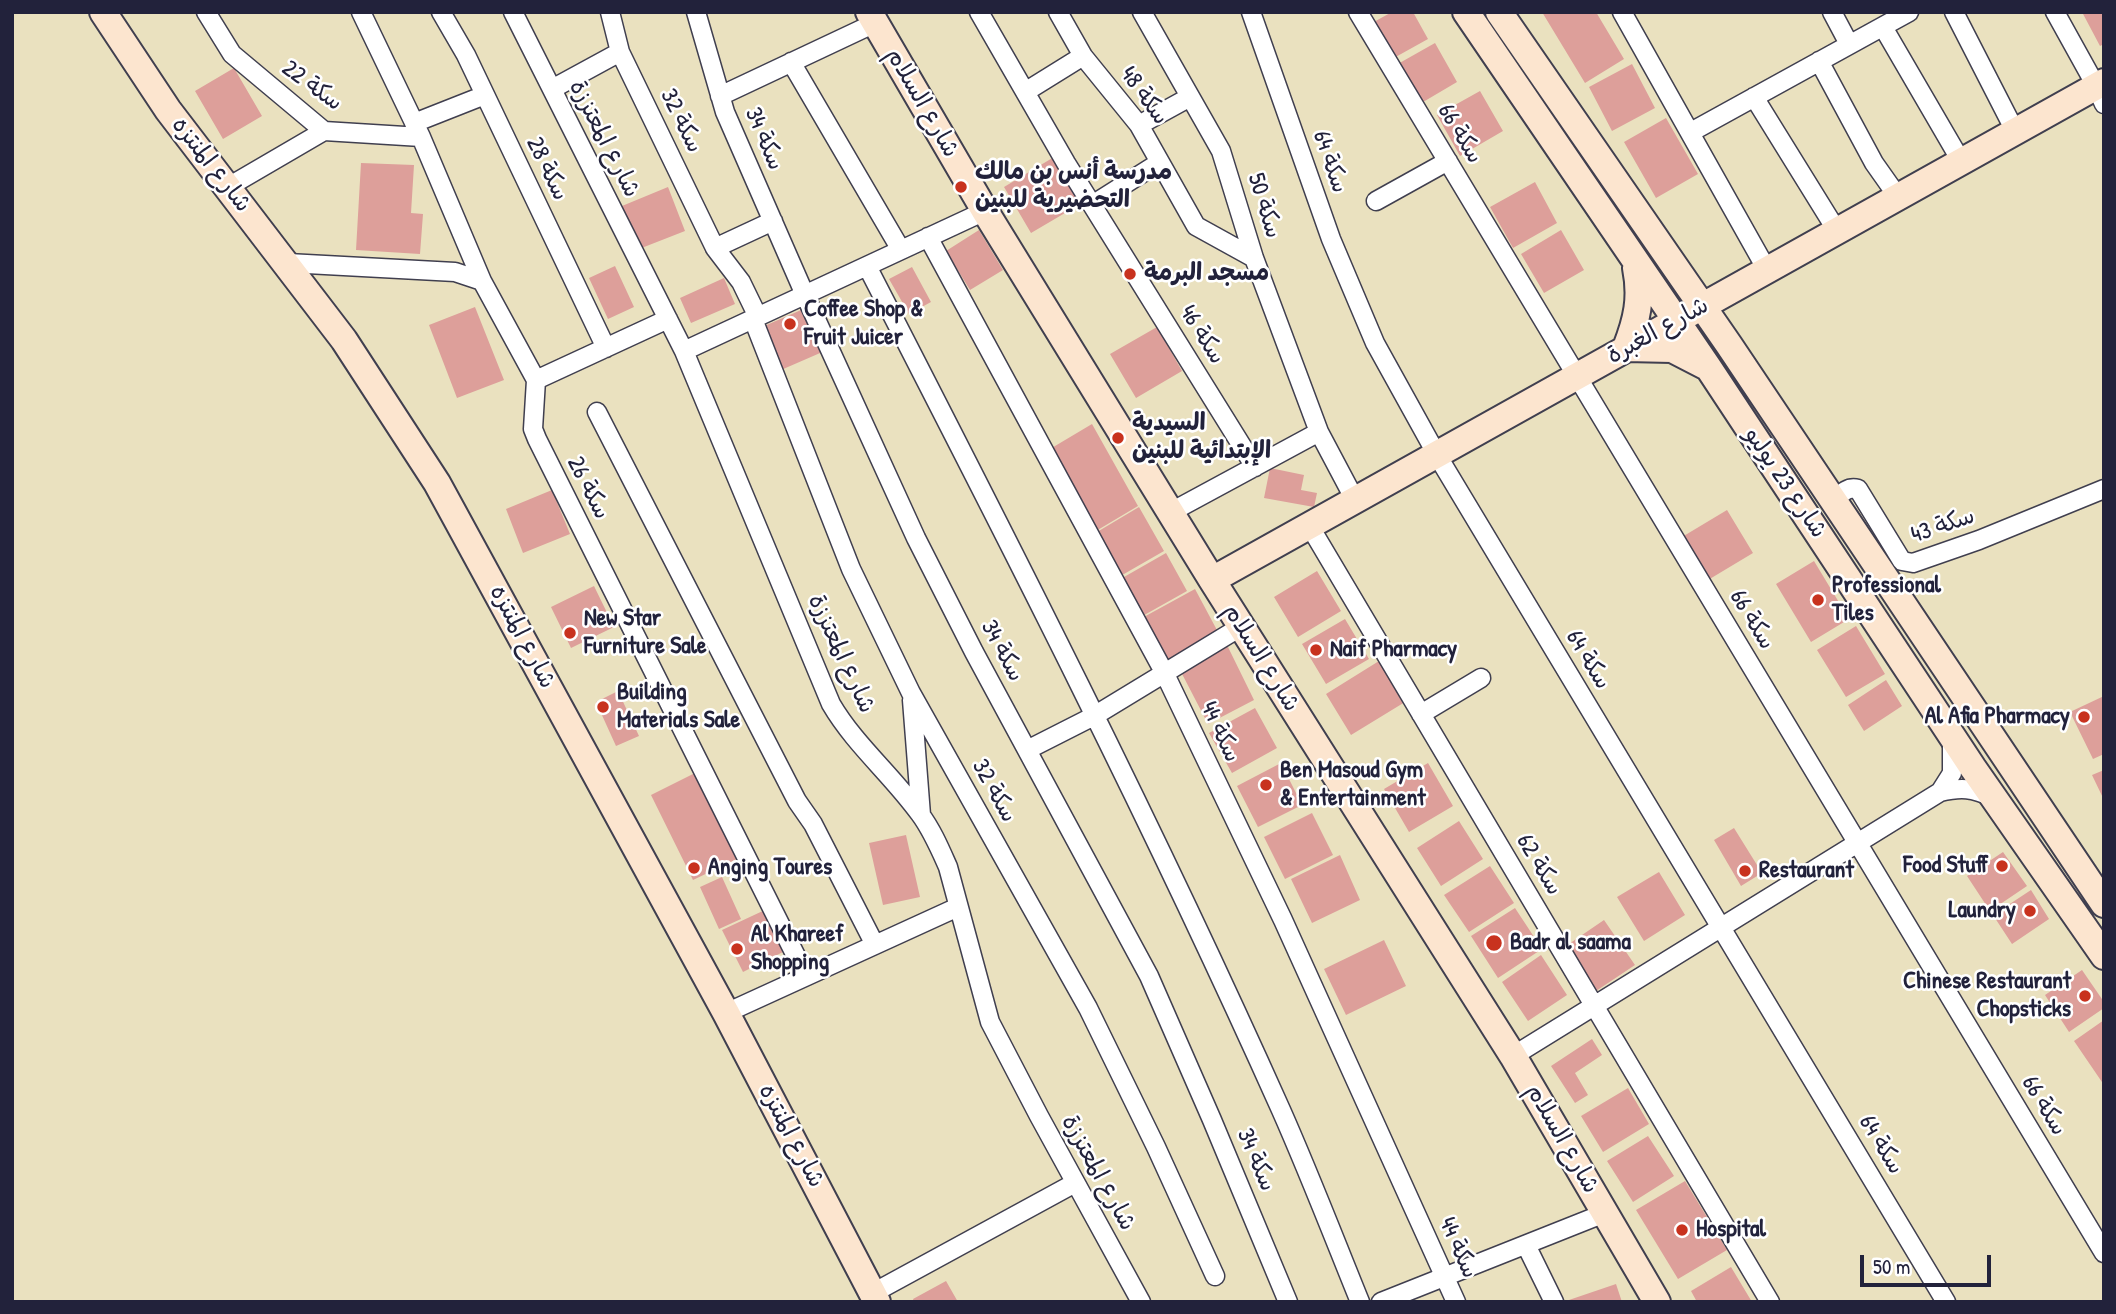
<!DOCTYPE html>
<meta charset="utf-8">
<style>
body{margin:0}
#map{position:relative;width:2116px;height:1314px;overflow:hidden;background:#eae1bf;font-family:"Patrick Hand",sans-serif}
canvas{display:block}
.frame{position:absolute;inset:0;border:14px solid #22223b;pointer-events:none}
.scale{position:absolute;left:1860px;top:1255px;width:131px;height:32px;box-sizing:border-box;border:4px solid #22223b;border-top:0;padding-left:9px;font-size:21px;line-height:24px;white-space:nowrap;color:#22223b;-webkit-text-stroke:5px #fff;paint-order:stroke}
</style>
<div id="map">
<canvas width="2116" height="1314"></canvas>
<div class="frame"></div>
<div class="scale">50 m</div>
</div>
<script>
const c = document.querySelector('canvas').getContext('2d');
c.lineJoin = 'round';
function fill(path, color) { c.fillStyle = color; c.fill(path, 'evenodd'); }
function trace(path, color, width, dash) { c.strokeStyle = color; c.lineWidth = width; c.lineCap = dash ? 'butt' : 'round'; c.setLineDash(dash || []); c.stroke(path); }
function drawText(font, color, halo, rows, align = 'center') {
  c.font = font + ' "Patrick Hand","Playpen Sans Arabic",sans-serif'; c.lineWidth = 5; c.setLineDash([]); c.textBaseline = 'middle'; c.strokeStyle = halo; c.fillStyle = color; for (const [text, x, y, turn = 0] of rows) {
    c.save(); c.translate(x, y); c.rotate((+turn || 0) * Math.PI / 180); c.textAlign = isNaN(turn) ? turn : align; if (halo) c.strokeText(text, 0, 0); c.fillText(text, 0, 0); c.restore();
  }
}
fill(new Path2D(`
 M1392 12H1413L1428 39 1392 59 1372 23Z
 M1542 12H1596L1624 59 1585 83Z
 M2082 12H2104V44L2100 46Z
 M1435 43 1457 82 1418 105 1396 65Z
 M1632 64 1655 108 1612 131 1589 87Z
 M234 68 262 116 223 139 195 91Z
 M1480 91 1503 131 1460 156 1437 115Z
 M1666 118 1698 174 1656 198 1624 142Z
 M1054 157 1082 203 1031 233 1004 187Z
 M361 163 414 165 411 213 423 214 420 254 356 250Z
 M1535 182 1557 223 1513 248 1490 207Z
 M668 187 685 231 639 249 622 206Z
 M979 230 1003 270 970 290 946 251Z
 M1561 230 1584 270 1544 293 1521 254Z
 M615 266 634 307 608 319 589 278Z
 M912 267 931 302 909 314 889 279Z
 M724 278 735 304 691 323 680 298Z
 M475 307 504 380 457 398 429 325Z
 M808 307 827 350 781 370 762 327Z
 M1157 327 1182 371 1136 398 1110 354Z
 M1092 424 1138 506 1096 531 1050 449Z
 M1270 468 1304 475 1301 490 1317 493 1314 507 1264 498Z
 M552 490 570 534 523 553 506 509Z
 M1139 507 1164 551 1117 578 1092 535Z
 M1727 510 1753 553 1708 580 1682 537Z
 M1166 553 1187 591 1139 618 1117 581Z
 M1814 561 1849 619 1811 642 1776 584Z
 M1317 571 1341 611 1298 637 1274 597Z
 M594 586 614 627 571 648 551 607Z
 M1195 589 1218 632 1166 661 1142 618Z
 M1345 619 1369 659 1326 684 1302 644Z
 M1856 626 1885 674 1846 697 1817 650Z
 M1227 645 1254 700 1208 724 1180 670Z
 M1379 661 1405 702 1351 735 1326 694Z
 M1886 680 1902 706 1864 731 1848 705Z
 M618 691 639 736 616 746 596 702Z
 M2104 696V754L2093 759 2070 712Z
 M1255 708 1277 748 1232 773 1209 733Z
 M1281 763 1302 805 1258 827 1237 786Z
 M1428 763 1453 806 1409 832 1384 789Z
 M2104 770V800L2092 775Z
 M699 771 741 857 693 880 651 795Z
 M1312 813 1333 855 1285 879 1264 837Z
 M1459 821 1483 859 1441 886 1417 848Z
 M1734 828 1762 873 1741 886 1714 840Z
 M906 835 920 897 883 905 869 843Z
 M2003 852 2027 886 1990 911 1967 876Z
 M1340 855 1360 900 1312 923 1291 879Z
 M1490 866 1514 903 1469 932 1444 895Z
 M1659 872 1685 915 1644 941 1617 897Z
 M722 877 741 919 719 929 700 887Z
 M2031 890 2049 919 2012 944 1993 915Z
 M1515 908 1542 949 1498 978 1471 936Z
 M767 909 787 950 743 972 722 930Z
 M1604 920 1635 965 1593 993 1563 948Z
 M1384 940 1406 986 1346 1015 1324 969Z
 M1541 955 1567 995 1528 1021 1502 982Z
 M2082 970 2104 1002V1008L2069 1032 2045 995Z
 M2104 1020V1085L2074 1041Z
 M1592 1039 1602 1055 1575 1073 1588 1095 1575 1103 1551 1066Z
 M1628 1088 1649 1124 1603 1152 1581 1116Z
 M1648 1136 1674 1176 1633 1202 1607 1161Z
 M1685 1181 1727 1250 1678 1279 1636 1210Z
 M1731 1267 1752 1302H1697L1691 1291Z
 M946 1281 958 1302H914L913 1299Z
 M1616 1284 1622 1302H1566V1301Z`), '#dd9f9a');
const street = new Path2D(`
 M206 12 232 54 324 131 421 137
 M361 12 421 137 482 281 536 380 533 429 537 439 806 976
 M441 12 466 55 606 348
 M513 12 684 351 831 704C855 745 892 775 920 814 932 830 940 849 948 867L990 1022 1039 1116 1141 1302
 M610 12 620 52 715 248
 M696 12 725 112 805 295 916 538 974 652 1149 976 1212 1120 1288 1302
 M979 12 1066 163 1255 467
 M1058 12 1083 56 1139 125 1196 226 1254 258
 M1142 12 1221 151 1254 258 1319 432 1355 500
 M1251 12 1331 239 1375 343 1437 455 1946 1302
 M1358 12 2104 1253
 M1622 12 1767 270
 M1832 12 1849 44
 M1954 12 2015 131
 M2055 12 2096 86 2104 104
 M1883 27 1961 161
 M1819 61 1874 163 1898 197
 M791 62 901 250
 M552 89 620 52
 M1025 92 1083 56
 M720 96 875 23
 M1754 97 1837 231
 M414 123 485 95
 M1139 125 1190 97
 M1691 132 1909 12
 M228 187 324 131
 M1376 201 1448 161
 M1092 205 1160 162
 M928 237 1164 672 1283 920 1456 1302
 M288 263 455 272 482 281
 M867 266C1010 544 1153 824 1281 1110 1309 1173 1334 1238 1360 1302
 M758 317 741 282 715 248 773 221
 M753 319 851 569 911 693 1088 1008 1156 1147 1215 1276
 M684 351 985 211
 M536 380 668 319
 M597 412 797 801 813 824 875 945
 M1834 501C1841 494 1847 486 1858 489L1902 561 1913 563 1979 540 2104 489
 M1171 512 1319 432
 M1309 525 1770 1302
 M912 700 921 815
 M1421 714 1481 678
 M1027 750 1094 716 1242 626
 M1940 792 1952 773V739
 M726 1013 958 907
 M1513 1056 1940 792C1961 787 1973 788 1992 797
 M1526 1245 1554 1302
 M873 1293 1075 1183
 M1381 1302 1605 1213`);
const secondary = new Path2D(`
 M103 12 168 110 344 340 437 483 726 1013 877 1302
 M869 12 985 211 1212 580 1513 1056 1657 1302
 M1466 12 1708 367 1973 768 2104 956
 M1499 12 1729 345 2104 904
 M1636 268C1642 298 1637 320 1626 348L1672 349 1705 366
 M1212 580 2104 82`);
trace(street, '#403f4f', 21);
trace(secondary, '#403f4f', 30);
trace(street, '#fff', 18);
trace(secondary, '#fce5cf', 26);
for (const [x, y, r, color] of [
 [961,187,7,"#c8321e"],
 [1130,274,7,"#c8321e"],
 [790,324,7,"#c8321e"],
 [1118,438,7,"#c8321e"],
 [1818,600,7,"#c8321e"],
 [570,633,7,"#c8321e"],
 [1316,650,7,"#c8321e"],
 [603,707,7,"#c8321e"],
 [2084,717,7,"#c8321e"],
 [1266,785,7,"#c8321e"],
 [2002,866,7,"#c8321e"],
 [694,868,7,"#c8321e"],
 [1745,871,7,"#c8321e"],
 [2030,911,7,"#c8321e"],
 [1494,943,9,"#c8321e"],
 [737,949,7,"#c8321e"],
 [2085,996,7,"#c8321e"],
 [1682,1230,7,"#c8321e"]
]) { const dot = new Path2D(); dot.arc(x, y, r, 0, 2 * Math.PI); c.fillStyle = color; c.fill(dot); trace(dot, '#fff', 2.5); }
drawText('24px', '#22223b', '#fff', [
 ["سكة 22",312,86,36],
 ["سكة 48",1144,96,54],
 ["شارع السلام",922,103,60],
 ["سكة 32",681,121,64],
 ["سكة 66",1460,134,59],
 ["شارع المعتززة",604,139,63],
 ["سكة 34",764,139,67],
 ["سكة 64",1330,162,71],
 ["شارع المنتزه",211,165,52],
 ["سكة 28",547,169,64],
 ["سكة 50",1264,206,73],
 ["شارع الغبرة",1658,331,-29],
 ["سكة 46",1202,335,58],
 ["شارع 23 يوليو",1785,483,56],
 ["سكة 26",588,488,63],
 ["سكة 43",1943,526,-19],
 ["سكة 66",1752,620,59],
 ["شارع المنتزه",522,637,62],
 ["سكة 34",1002,651,62],
 ["شارع المعتززة",841,654,65],
 ["شارع السلام",1261,658,58],
 ["سكة 64",1588,660,59],
 ["سكة 44",1220,732,65],
 ["سكة 32",994,791,61],
 ["سكة 62",1539,865,59],
 ["سكة 66",2044,1106,59],
 ["شارع المنتزه",791,1136,62],
 ["شارع السلام",1562,1139,60],
 ["سكة 64",1881,1145,59],
 ["سكة 34",1256,1160,67],
 ["شارع المعتززة",1098,1173,61],
 ["سكة 44",1458,1248,66]
]);
drawText('bold 24px', '#22223b', '#fff', [
 ["مدرسة أنس بن مالك",975,173],
 ["التحضيرية للبنين",975,201],
 ["مسجد البرمة",1144,274],
 ["Coffee Shop &",804,310],
 ["Fruit Juicer",804,338],
 ["السيدية",1132,424],
 ["الإبتدائية للبنين",1132,452],
 ["Professional",1832,586],
 ["Tiles",1832,614],
 ["New Star",584,619],
 ["Furniture Sale",584,647],
 ["Naif Pharmacy",1330,650],
 ["Building",617,693],
 ["Materials Sale",617,721],
 ["Al Afia Pharmacy",2070,717,"right"],
 ["Ben Masoud Gym",1280,771],
 ["& Entertainment",1280,799],
 ["Food Stuff",1988,866,"right"],
 ["Anging Toures",708,868],
 ["Restaurant",1759,871],
 ["Laundry",2016,911,"right"],
 ["Al Khareef",751,935],
 ["Shopping",751,963],
 ["Badr al saama",1510,943],
 ["Chinese Restaurant",2071,982,"right"],
 ["Chopsticks",2071,1010,"right"],
 ["Hospital",1696,1230]
], 'left');
</script>
